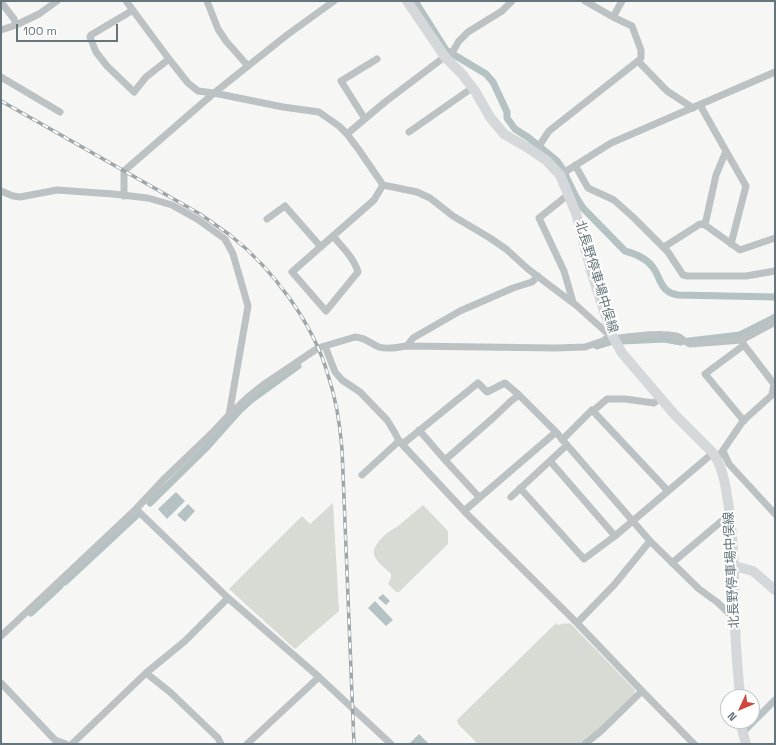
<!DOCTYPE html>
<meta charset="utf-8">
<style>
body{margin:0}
#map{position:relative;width:776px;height:745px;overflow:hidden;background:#f6f6f4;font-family:"Space Grotesk",sans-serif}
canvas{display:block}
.frame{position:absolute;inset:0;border:2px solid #65757b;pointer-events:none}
.north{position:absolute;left:720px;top:689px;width:40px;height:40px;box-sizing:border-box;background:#fff;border:1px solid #c1c8ca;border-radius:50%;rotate:226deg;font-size:11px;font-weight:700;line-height:16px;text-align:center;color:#65757b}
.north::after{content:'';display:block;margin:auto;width:14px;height:18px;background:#cf473b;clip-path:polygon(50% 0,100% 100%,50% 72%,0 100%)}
.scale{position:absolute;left:16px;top:24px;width:102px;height:18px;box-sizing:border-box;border:2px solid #65757b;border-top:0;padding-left:5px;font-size:12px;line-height:14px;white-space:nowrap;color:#65757b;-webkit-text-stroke:3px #fff;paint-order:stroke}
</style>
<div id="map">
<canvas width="776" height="745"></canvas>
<div class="frame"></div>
<div class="north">N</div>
<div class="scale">100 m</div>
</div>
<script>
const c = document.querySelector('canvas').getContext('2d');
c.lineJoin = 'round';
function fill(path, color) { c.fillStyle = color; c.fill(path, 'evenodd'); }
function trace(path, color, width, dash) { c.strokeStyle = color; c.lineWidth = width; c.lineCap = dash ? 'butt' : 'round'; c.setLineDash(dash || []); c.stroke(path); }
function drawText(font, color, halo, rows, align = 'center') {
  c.font = font + ' "Space Grotesk","Noto Sans JP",sans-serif'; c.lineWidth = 4; c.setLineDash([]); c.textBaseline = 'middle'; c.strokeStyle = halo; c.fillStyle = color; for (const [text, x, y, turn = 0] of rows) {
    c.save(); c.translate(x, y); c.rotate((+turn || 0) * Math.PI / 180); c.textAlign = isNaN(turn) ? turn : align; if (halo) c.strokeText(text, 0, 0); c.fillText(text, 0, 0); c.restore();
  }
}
fill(new Path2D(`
 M333 503 339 611 295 649 229 589 302 516 310 524Z
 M423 505 448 531V544L399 592H396L388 584 391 578V574C387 570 375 560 374 555 372 544 388 531 397 527Z
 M556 623 558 625 565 623 566 624 570 623 635 690 634 694 599 729 581 744H478L458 724 457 720Z`), '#d7dbd3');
fill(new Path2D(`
 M176 492 185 501 167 519 158 509Z
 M188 504 195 511 185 522 177 515Z
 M383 594 390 601 386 605 378 598Z
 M375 601 393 620 386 626 368 608Z
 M419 734 429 744H409Z`), '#b4c2c3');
trace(new Path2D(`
 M415 1 446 50 486 74 493 82 507 112V118L515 129 529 138 557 161 562 168 576 197 583 208 625 251C636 254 648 259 654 269 659 276 661 288 669 292 672 294 675 294 678 295L775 297
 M622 341 664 339 681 342
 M689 341 740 335 766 322 775 317
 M597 346 610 342
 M150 503 207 447 240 410 251 400 298 366
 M65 582 138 514
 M31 613 60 586`), '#b4c2c3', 7);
trace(new Path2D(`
 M207 1 218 29 226 41 248 66
 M585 1 613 17 632 26 641 50V58L638 61
 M1 2 14 19 16 25
 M613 17 622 1
 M1 30 16 25 39 14 57 1
 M91 35 133 10
 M90 37 96 52 107 66 134 92 146 77 169 59
 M1 77 60 112
 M214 93 283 107 319 112 339 126 347 134 359 150 383 185 417 192 430 198 453 216 490 238 506 249 528 269 577 306 606 332 612 335
 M214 93 287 35 334 1
 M700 105 726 151 716 175 705 225
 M365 119 341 81 377 59
 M409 132 472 88
 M347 134 385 102 447 55 453 51 459 41 468 32 502 11 512 1
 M726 151 746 186 731 244
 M535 152 549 131 638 61 667 91 693 108
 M575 165 588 188 614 200 634 218 668 252 683 275 687 276H746L775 271
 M560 175 611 143 775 72
 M1 191 13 196 20 197 57 190 113 194 148 198 172 205 197 219 225 239 233 254 248 306 229 415 214 431 165 478 136 509 1 636
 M569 194 539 218 564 271 573 302
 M124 196V171L214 93 198 91 188 83 169 59 126 1
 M267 219 285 206 321 247
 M333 236C342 247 354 258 358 272L353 278 326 311 292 272 374 200 383 185
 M664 247 700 224 705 225 740 250 775 238
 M614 339C632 336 659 332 676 336 681 337 685 342 690 344L742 340 775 322
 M744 345 705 374 744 421
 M325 346 335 372 342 380 360 392 387 420 395 433 399 441 467 514 577 623 642 691 694 744
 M407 346 413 338 460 311 513 288 532 282 538 276
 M593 411 607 399H625L654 403 660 398
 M229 415 248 397 263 385 318 348 355 337C367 338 369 343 379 347 388 350 398 347 407 346L555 348 585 347 603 341 612 335
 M419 430 445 460 493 418 511 401 519 395 556 432 567 445 650 541 699 589 717 602 735 619
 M562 440 592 410 668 491
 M723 451 729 464 775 514
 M717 459 743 421 772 395 774 384 744 345 742 340
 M445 460 479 497
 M550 461 615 536
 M362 475 399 441 404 443 478 383 487 392 505 383 519 395
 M520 488 584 559 615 536 713 453
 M511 497 567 445
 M136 509 228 598 319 677 391 744
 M464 511 556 432
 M672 563 730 514
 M577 623 614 585 650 541
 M146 673 170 692 218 738 221 744
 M1 683 55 740 66 744
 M743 732 775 700
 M72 744 146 673 185 641 228 598
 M247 744 319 677
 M585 744 601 731 642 691`), '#bcc1c3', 7);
trace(new Path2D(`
 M407 1 445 57 462 74 475 91 490 117 504 134 528 148 546 160 560 175 576 213 592 274 612 335 622 353 675 415 713 453C722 466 725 481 727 496 734 536 734 577 735 618 735 644 738 671 740 697
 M734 566 753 571 775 590
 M741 721V726L746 744`), '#d4d8da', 10);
const rail = new Path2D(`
 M1 101 200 214C210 221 220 228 230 235 273 269 313 323 328 375 336 399 340 424 342 449L354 744`);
trace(rail, '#9ea6a9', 3.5);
trace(rail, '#fff', 2, [6]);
drawText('13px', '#65757b', '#fff', [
 ["北長野停車場中俣線",596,277,73],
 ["北長野停車場中俣線",732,570,-93]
]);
</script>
